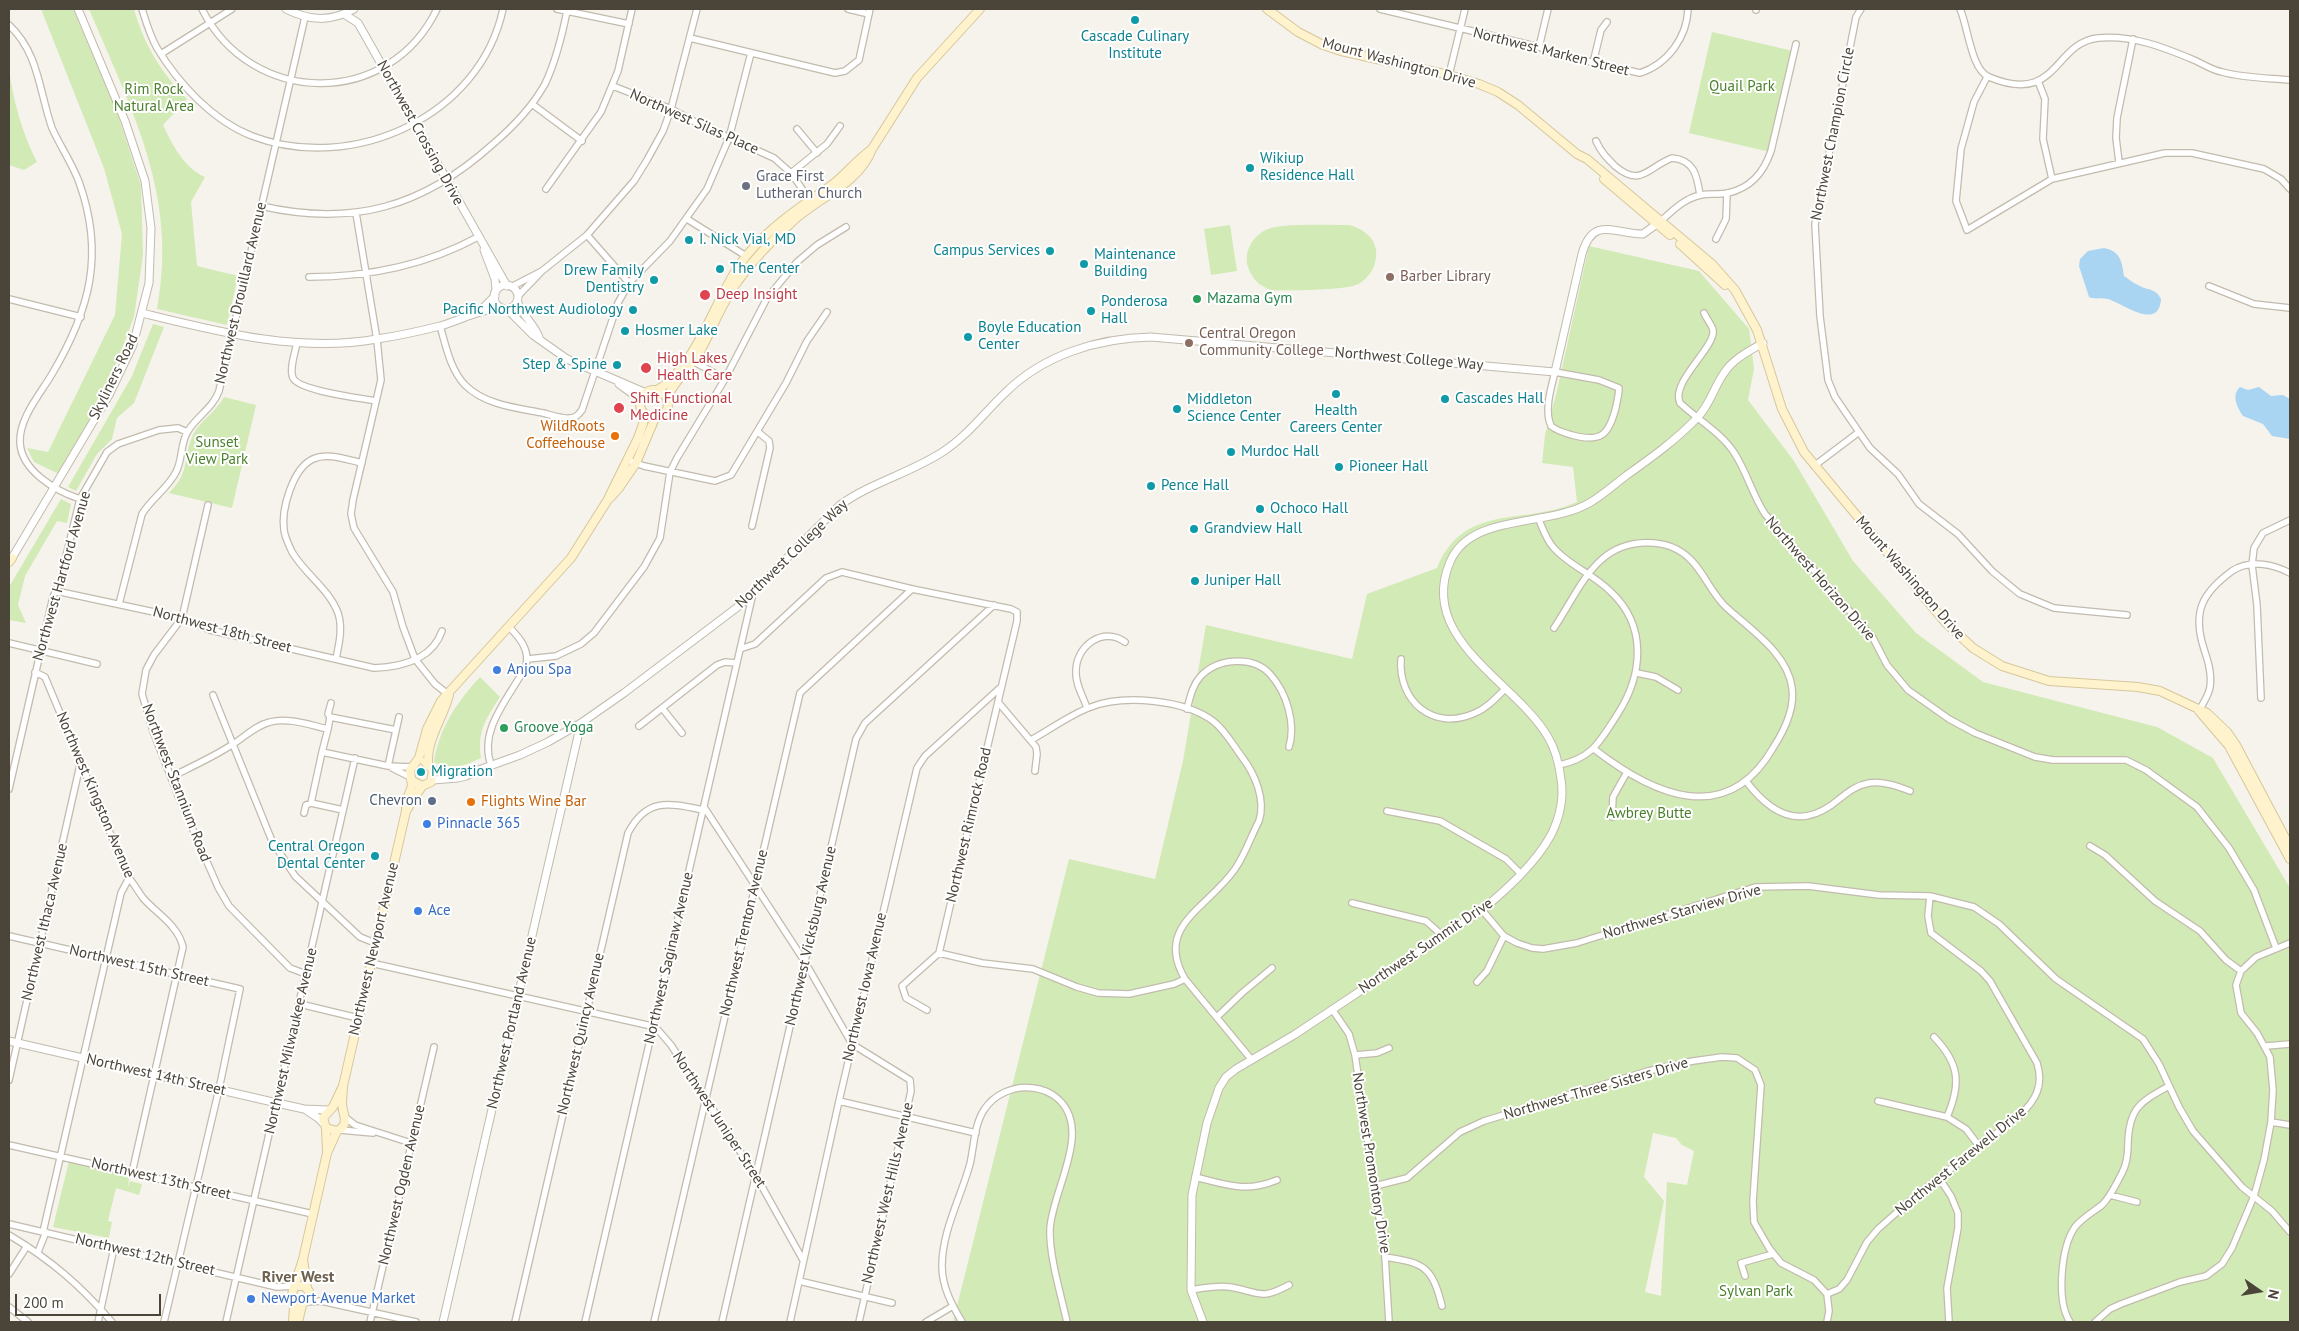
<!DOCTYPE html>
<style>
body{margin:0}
#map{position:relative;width:2299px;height:1331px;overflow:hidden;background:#f6f3ec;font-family:"PT Sans",sans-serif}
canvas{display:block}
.frame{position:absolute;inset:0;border:10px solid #4b4439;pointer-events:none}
.north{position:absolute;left:2234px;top:1266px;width:50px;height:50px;-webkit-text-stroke:4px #fff;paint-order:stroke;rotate:103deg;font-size:14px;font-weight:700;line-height:20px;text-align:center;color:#4b4439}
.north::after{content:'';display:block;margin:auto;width:18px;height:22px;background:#4b4439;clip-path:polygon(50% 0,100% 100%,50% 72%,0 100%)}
.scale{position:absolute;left:15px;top:1294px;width:146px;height:22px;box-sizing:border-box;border:2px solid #4b4439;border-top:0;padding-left:6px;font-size:15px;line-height:18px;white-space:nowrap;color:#4b4439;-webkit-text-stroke:4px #fff;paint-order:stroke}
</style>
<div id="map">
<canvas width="2299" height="1331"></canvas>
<div class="frame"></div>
<div class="north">N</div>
<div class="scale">200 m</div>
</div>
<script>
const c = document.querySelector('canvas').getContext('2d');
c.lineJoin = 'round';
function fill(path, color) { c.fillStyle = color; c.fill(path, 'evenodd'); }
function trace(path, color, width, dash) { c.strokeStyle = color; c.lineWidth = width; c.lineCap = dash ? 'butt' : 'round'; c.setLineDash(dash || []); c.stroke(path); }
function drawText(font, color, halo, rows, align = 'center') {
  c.font = font + ' "PT Sans",sans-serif'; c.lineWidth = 4; c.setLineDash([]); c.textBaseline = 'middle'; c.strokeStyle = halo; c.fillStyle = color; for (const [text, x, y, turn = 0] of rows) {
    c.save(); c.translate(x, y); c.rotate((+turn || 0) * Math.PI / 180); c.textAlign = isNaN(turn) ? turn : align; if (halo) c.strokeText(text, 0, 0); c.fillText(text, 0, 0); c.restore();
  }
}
fill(new Path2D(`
 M41 9H73L117 112 141 186 143 255 134 317 107 388 59 474 34 462 27 448 48 452 115 315 122 234 104 168Z
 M89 9H134C144 45 161 72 187 99L163 125C172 144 184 168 205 177L191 202 197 266 238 276 227 325 157 309C179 196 131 109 89 9Z
 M1712 32 1793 51 1770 152 1689 133Z
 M9 70C14 103 22 133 37 162L24 170 9 165Z
 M1230 225 1237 271 1211 275 1204 229Z
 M1349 225C1361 228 1374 236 1376 250 1378 265 1368 282 1353 286 1337 290 1290 291 1272 290 1260 287 1252 279 1248 267 1243 252 1253 235 1268 229 1282 223 1331 225 1349 225Z
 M1589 246 1699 271 1749 329 1754 369 1748 400 1794 461 1853 561 1916 633 1983 682 2157 727 2213 758 2290 888V1322H953L1069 859 1155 879 1183 761 1206 625 1352 659 1367 594 1437 568C1464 502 1524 526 1577 502L1573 467 1542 463 1545 435 1556 395ZM1653 1133 1676 1138 1682 1145 1694 1151 1687 1185 1667 1182 1661 1296 1645 1292 1664 1201 1644 1177Z
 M153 324 164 327 134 403 117 418 112 439 97 454 76 491 68 487 132 376Z
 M224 397 256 405 232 508 169 493C192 470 182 456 194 433 201 420 215 413 224 397Z
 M61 499 71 504 67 523 57 521 25 576 18 605 26 623 9 620V587Z
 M480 677 500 697C486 719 477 731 481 758 465 766 450 771 434 762 439 728 457 702 480 677Z
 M69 1161 129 1177 128 1187 130 1181 142 1184 139 1195 116 1188 108 1221 112 1222 109 1238 53 1227Z`), '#d2eab5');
fill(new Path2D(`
 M2104 248C2120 251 2122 261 2124 276 2129 279 2133 283 2138 285 2147 291 2155 287 2161 299 2159 332 2122 303 2108 299 2101 297 2095 300 2089 297L2079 266 2080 259 2088 251Z
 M2240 387 2248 390 2259 387 2271 396 2283 395 2290 399V439L2272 436 2263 424 2243 416C2237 407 2231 395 2240 387Z`), '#a9d4f2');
const minor = new Path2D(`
 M142 9C146 22 150 36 157 48 178 83 213 121 252 136 352 174 480 117 503 9
 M202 9C251 107 389 109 437 9
 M557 9 629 24
 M848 9 869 14
 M1380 9 1539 47 1555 54 1640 73C1668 64 1687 37 1688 9
 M1861 9 1856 17 1815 224 1820 316 1828 380 1835 397 1870 448 1898 474 1919 504 1958 534 1992 571 2020 594 2054 608 2127 615
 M1960 9C1968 26 1971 70 1989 77 2058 106 2053 43 2098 38 2133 35 2163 47 2194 60 2203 64 2212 70 2222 72 2243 78 2268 78 2290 80
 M1756 10V9
 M9 25C39 53 39 91 52 128 60 146 72 163 79 182 105 254 90 310 52 374 41 393 19 418 20 442 21 471 56 491 80 499
 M690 38 835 73 845 71 859 60 870 9
 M1539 47 1548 9
 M161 54 232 9
 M1593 63 1601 30 1607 22
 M1449 75 1465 9
 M1987 77 1974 102 1961 149 1956 201 1967 230 2052 179 2165 153H2192L2264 169 2281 179 2290 189
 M2038 81 2045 99 2043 139 2052 179
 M613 86 671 109 699 124 774 158 791 173 812 203
 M532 104 582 141
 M797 129 817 153
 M1596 141C1601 152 1606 157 1615 166 1641 188 1648 167 1672 158 1694 160 1697 175 1700 195
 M2119 162 2116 138 2117 118 2133 39
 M791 173 827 144 840 126
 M546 189 601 112 618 71 632 9
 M261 206C353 227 423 207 493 144 513 127 532 107 545 84 556 61 562 36 567 11
 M356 213 377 340 381 380 353 500 351 514 354 528 393 592 403 627 415 659 435 684 449 695
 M687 219 746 256
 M1661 221C1673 210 1685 198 1701 195 1710 193 1719 195 1728 193 1751 188 1764 172 1771 151L1796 44
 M587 235 629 283
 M1716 239 1726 219 1727 193
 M309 277C368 277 426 265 478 237
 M2209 286 2254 304 2290 308
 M511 287 542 271
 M518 296 542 271 587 235 634 181 647 160 663 131 671 109 697 9
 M9 299 81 317
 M1704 313C1706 318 1712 325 1713 330 1716 347 1670 382 1680 403 1698 420 1722 433 1735 454 1747 473 1753 496 1765 514L1873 638 1887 665 1908 690 1949 719 1975 733 2035 757 2053 760H2126L2146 770 2197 807 2229 848 2254 890 2276 948
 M440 326C446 346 450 369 465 385 485 405 517 408 543 413 551 415 562 419 570 418 576 418 579 414 582 410L618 303 629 283 670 241 707 189 729 138 751 53
 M297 343C295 353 289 369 293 378 299 391 361 398 376 401
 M691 360 725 379
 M1555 372 1599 380 1619 388C1619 394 1617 401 1616 407 1609 435 1601 443 1572 435 1565 433 1557 431 1551 426 1544 411 1551 388 1555 372Z
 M628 460 644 466 715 481 731 475 786 383 807 341 827 312
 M1814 466 1859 432
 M208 505 182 618 154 655 146 670 142 694 153 731 179 798 218 887 229 906 290 968 306 974
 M1539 520C1543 529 1546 539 1553 547 1568 565 1593 574 1610 591 1648 626 1643 675 1617 715 1600 741 1593 758 1559 765
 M752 526 770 448 769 441 758 432
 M56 591 182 618 210 630 374 668C401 667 432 660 442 631
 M119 604 142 514C152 498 168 488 176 472 183 459 180 443 188 431 197 416 213 408 219 391L305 17
 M1554 628C1569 606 1582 577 1601 560 1625 538 1668 536 1691 560 1705 574 1712 595 1727 608 1751 630 1788 654 1792 688 1795 708 1784 731 1773 748 1726 829 1652 794 1594 749
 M9 643 97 664
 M740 649 755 644 826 578 842 572 912 589 1011 609 1017 612V621L939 953 902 986 906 998 927 1010
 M336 659C339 644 343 628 338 613 329 589 305 574 292 552 289 545 285 538 284 530 281 509 293 468 313 459 328 452 347 460 362 463
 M528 659 556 656 581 644 594 633 644 567 660 538 670 472 677 458 725 379 767 298 797 262 817 245 846 227
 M1401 659C1398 701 1433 732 1475 713 1487 708 1496 698 1505 689
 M35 672 45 677 129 878C134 884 138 891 143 898 157 914 178 925 183 947L132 1173
 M1637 673 1656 677 1678 690
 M213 695 272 841 295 876 360 937 375 943
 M2261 698 2257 605 2252 565 2254 548 2263 533 2290 520
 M998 702 1036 747 1037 754 1035 771
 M662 708 682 733
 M1087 708C1083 696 1075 684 1076 671 1076 646 1103 626 1125 642
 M1187 709C1190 698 1192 686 1200 677 1217 658 1253 655 1270 674 1287 693 1296 724 1289 747
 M2199 711C2203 703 2209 695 2210 687 2212 674 2208 661 2204 649 2192 612 2202 593 2232 571 2249 559 2273 564 2290 573
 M330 717 328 714 331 703
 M639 726 717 665 725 662 736 663
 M328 729 330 717 396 730
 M1031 740C1051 729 1071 714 1091 707 1124 694 1185 700 1213 721 1225 730 1233 745 1242 757 1255 774 1266 800 1259 821 1251 836 1245 855 1235 869 1207 909 1154 926 1185 979L1251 1059
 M491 765C478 729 510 697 526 666 530 650 520 638 509 627
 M388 766 399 717
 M392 768 410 777
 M171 777C191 767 211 758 230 746 244 738 254 726 270 722 288 717 310 725 328 729L322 752 388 766 412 767
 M1746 781C1767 809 1795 830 1830 806 1843 797 1852 786 1869 783 1883 781 1897 786 1910 791
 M9 789 53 597 60 581 80 499 107 452 118 444 159 430 178 428 187 432
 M311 803 343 810
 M704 807 805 962 852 1044 910 1080 911 1091 859 1322
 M1387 811 1440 821 1506 859 1520 873
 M304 813 306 805 311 803 322 752
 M1612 817 1613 797 1627 772
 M2090 846 2105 855 2155 901 2200 931 2226 960 2241 971
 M1352 903 1426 921 1443 936
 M1482 910 1504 936 1517 943 1532 948 1543 949 1577 943 1755 887 1808 886 1879 895 1930 896 1974 907 1999 924 2056 979 2143 1039 2159 1064 2179 1107 2193 1131 2242 1187 2272 1211 2290 1232
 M9 936 240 989 219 1089 164 1322
 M939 953 982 963 1033 969 1077 987 1098 993 1129 994 1174 984 1185 979
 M371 963 647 1025 658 1030 671 1045 756 1176 803 1260
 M1477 982 1487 971 1504 936
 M300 1004 358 1018
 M1332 1009 1349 1034 1355 1055 1385 1257 1389 1322
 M1217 1017 1242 993 1272 968
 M1934 1037C1960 1064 1961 1084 1947 1117
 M2266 1046 2290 1044
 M1355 1055 1377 1053 1389 1048
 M9 1080 80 765
 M839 1101 976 1133
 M1878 1101 1947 1117 1966 1129 1979 1146
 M346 1118 355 1125 411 1143
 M2271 1122 2290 1125
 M340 1130 373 1133
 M9 1145 313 1214
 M1195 1177C1227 1185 1246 1193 1277 1180
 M1939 1178 1951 1196 1958 1213V1228L1947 1288 1949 1322
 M1375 1186 1407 1178 1460 1132 1484 1121 1648 1071 1693 1061 1722 1057 1737 1058 1755 1070 1761 1085 1753 1201 1754 1222 1769 1248 1781 1263 1814 1280 1827 1294
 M2110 1195 2137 1202
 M9 1224 277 1287 296 1286
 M43 1232 121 893 129 878
 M9 1235C51 1260 80 1285 112 1322
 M38 1252 46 1232
 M1385 1257C1425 1263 1432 1267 1442 1306
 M9 1274 27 1246
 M1745 1276 1741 1263 1773 1254
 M799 1281 892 1303
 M1191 1290C1203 1288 1217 1285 1230 1287 1260 1292 1259 1301 1289 1285
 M305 1302 321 1301 416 1322
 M9 1307 28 1322
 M98 1322 114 1248
 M226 1322 355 758
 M370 1322 434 1047
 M515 1322 628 833C647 797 669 803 703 810
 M585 1322 753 593
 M654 1322 800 693 912 589
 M722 1322 856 739 865 723 994 605
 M790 1322 839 1101 917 768 925 756 1001 687
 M926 1322 953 1306
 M962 1322C952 1305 942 1287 942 1266 942 1231 961 1197 970 1164 974 1147 974 1125 984 1110 994 1094 1015 1085 1033 1088 1042 1089 1051 1093 1057 1098 1094 1129 1052 1190 1050 1229 1049 1256 1061 1295 1067 1322
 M1827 1322 1829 1311 1827 1294 1839 1289 1847 1280 1867 1242 1878 1229 1913 1198 2020 1115C2036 1100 2044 1085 2037 1063L1990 981 1981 971 1931 933 1928 916 1930 896
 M2070 1322C2056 1301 2061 1247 2075 1227 2082 1218 2093 1212 2102 1205 2111 1196 2116 1184 2122 1173 2127 1164 2128 1153 2128 1143 2129 1108 2140 1102 2169 1086
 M2095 1322 2110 1309 2121 1304 2180 1282 2206 1276 2222 1264 2232 1248 2254 1196 2264 1160 2271 1122 2273 1090 2270 1057 2257 1033 2241 1013 2236 985 2241 971 2256 957 2290 943`);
const tertiary = new Path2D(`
 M286 9C310 21 330 22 354 9
 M344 14 358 23 507 286
 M484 250 495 279 496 291
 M494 297a12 12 0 1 1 24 0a12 12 0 1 1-24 0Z
 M517 301C522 315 534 324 539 337
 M507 309 533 335 567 359 646 393
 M479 312 495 296
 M142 313C219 332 298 353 377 339 398 336 420 331 440 326 461 320 480 309 502 308
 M619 384 634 395 640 404
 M12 558 109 395 133 345 149 283 151 228 145 181 125 121 78 9
 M433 770 444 773 473 772
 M433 780 458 778 466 776 473 772 520 755 548 742 581 723 624 693 739 606 840 505C872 482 911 473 944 451 968 435 985 412 1005 393 1043 355 1098 338 1151 337L1555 372 1582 254C1593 215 1614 234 1643 234L1661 221
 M9 1041 277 1103 304 1109 328 1110
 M306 1110 318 1118 325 1125
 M443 1322 581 723
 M1203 1322 1191 1290 1192 1195 1207 1123 1219 1088 1226 1077 1236 1069 1294 1035 1482 910C1507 889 1535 864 1551 835 1560 817 1564 798 1561 779 1559 764 1556 750 1548 737 1516 682 1417 639 1450 562 1471 512 1549 528 1591 502 1604 494 1615 484 1627 475 1651 458 1676 440 1697 418 1710 405 1714 387 1724 373 1733 359 1749 351 1763 343`);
const secondary = new Path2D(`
 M1267 9 1298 32 1323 45 1341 51 1449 75 1479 84 1498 92 1518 105 1577 154 1587 159 1712 264 1735 290 1757 330 1782 409 1804 452 1945 622 1973 648 2002 666 2049 681 2138 687 2160 691 2207 713 2227 732 2236 745 2290 847
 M1604 179 1670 235
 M1680 244 1725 285
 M640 404a14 14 0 1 1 28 0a14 14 0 1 1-28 0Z
 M656 391C699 366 716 292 747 255 770 227 800 207 829 187 845 176 856 160 872 149
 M667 398C673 382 688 370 698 355 712 331 721 303 738 281 753 260 772 240 792 222 817 198 859 184 872 149L917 78 980 9
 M610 498 619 488 636 463 655 418
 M9 562 12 558
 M2199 711 2229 746 2290 859
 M428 764C427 737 443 719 449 695
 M411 780 422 786 431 782 433 770 425 762
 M406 811 422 786
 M326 1128 337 1131C351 1124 342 1114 342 1103 342 1097 343 1092 343 1086L406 811V802L412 786 410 770 419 758 427 729 441 701 571 558 607 501 638 438 643 424 644 414
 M327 1151 326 1128 323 1118 333 1107 342 1088
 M303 1259 307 1288
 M296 1286H304L309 1291V1297L302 1305 298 1322
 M293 1322 294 1307 292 1294 303 1259 327 1153 337 1131`);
trace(minor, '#c2bbae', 8);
trace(tertiary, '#c2bbae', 9);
trace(secondary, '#d6c79b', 10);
trace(minor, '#fff', 5.5);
trace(tertiary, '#fff', 7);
trace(secondary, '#fff3cd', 8);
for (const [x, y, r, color] of [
 [1135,20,5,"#0f9aa8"],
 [1250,168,5,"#0f9aa8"],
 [746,186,5,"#6b7280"],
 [689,240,5,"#0f9aa8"],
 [1050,251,5,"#0f9aa8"],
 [1084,264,5,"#0f9aa8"],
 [720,269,5,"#0f9aa8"],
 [1390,277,5,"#8d6e63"],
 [654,280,5,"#0f9aa8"],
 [705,295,6,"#e0444e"],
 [1197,299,5,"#2e9e5b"],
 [633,310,5,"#0f9aa8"],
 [1091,311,5,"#0f9aa8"],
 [625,331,5,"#0f9aa8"],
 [968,337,5,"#0f9aa8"],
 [1189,343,5,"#8d6e63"],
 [617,365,5,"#0f9aa8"],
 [646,368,6,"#e0444e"],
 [1336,394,5,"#0f9aa8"],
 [1445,399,5,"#0f9aa8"],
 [619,408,6,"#e0444e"],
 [1177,409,5,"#0f9aa8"],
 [615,436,5,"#e8710a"],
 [1231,452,5,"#0f9aa8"],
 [1339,467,5,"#0f9aa8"],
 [1151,486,5,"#0f9aa8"],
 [1260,509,5,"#0f9aa8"],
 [1194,529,5,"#0f9aa8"],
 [1195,581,5,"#0f9aa8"],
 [497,670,5,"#3f7fe0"],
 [504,728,5,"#2e9e5b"],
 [421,772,5,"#0f9aa8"],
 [432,801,5,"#5c6f8a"],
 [471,802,5,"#e8710a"],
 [427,824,5,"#3f7fe0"],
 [375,856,5,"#0f9aa8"],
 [418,911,5,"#3f7fe0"],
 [251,1299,5,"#3f7fe0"]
]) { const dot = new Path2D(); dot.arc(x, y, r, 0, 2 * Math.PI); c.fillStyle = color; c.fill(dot); trace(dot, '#fff', 2); }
drawText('15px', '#0d838f', '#fff', [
 ["Cascade Culinary",1135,37,"center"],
 ["Institute",1135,54,"center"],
 ["Wikiup",1260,159],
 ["Residence Hall",1260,176],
 ["I. Nick Vial, MD",699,240],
 ["Campus Services",1040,251,"right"],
 ["Maintenance",1094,255],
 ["Building",1094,272],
 ["The Center",730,269],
 ["Drew Family",644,271,"right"],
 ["Dentistry",644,288,"right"],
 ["Ponderosa",1101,302],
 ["Hall",1101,319],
 ["Pacific Northwest Audiology",623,310,"right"],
 ["Boyle Education",978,328],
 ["Center",978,345],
 ["Hosmer Lake",635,331],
 ["Step & Spine",607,365,"right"],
 ["Cascades Hall",1455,399],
 ["Middleton",1187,400],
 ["Science Center",1187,417],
 ["Health",1336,411,"center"],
 ["Careers Center",1336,428,"center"],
 ["Murdoc Hall",1241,452],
 ["Pioneer Hall",1349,467],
 ["Pence Hall",1161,486],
 ["Ochoco Hall",1270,509],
 ["Grandview Hall",1204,529],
 ["Juniper Hall",1205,581],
 ["Migration",431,772],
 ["Central Oregon",365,847,"right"],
 ["Dental Center",365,864,"right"]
], 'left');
drawText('15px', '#4b4439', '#fff', [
 ["Northwest Marken Street",1551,52,14],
 ["Mount Washington Drive",1399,63,15],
 ["Northwest Silas Place",694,122,24],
 ["Northwest Crossing Drive",420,133,61],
 ["Northwest Champion Circle",1833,134,-79],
 ["Northwest Drouillard Avenue",241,293,-77],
 ["Northwest College Way",1409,359,5],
 ["Skyliners Road",114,377,-64],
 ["Northwest College Way",792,554,-44],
 ["Northwest Hartford Avenue",62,576,-74],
 ["Mount Washington Drive",1910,578,49],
 ["Northwest Horizon Drive",1820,579,49],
 ["Northwest 18th Street",222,630,15],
 ["Northwest Stannium Road",176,783,69],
 ["Northwest Kingston Avenue",95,795,67],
 ["Northwest Rimrock Road",969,825,-77],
 ["Northwest Starview Drive",1682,912,-16],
 ["Northwest Ithaca Avenue",45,922,-77],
 ["Northwest Trenton Avenue",744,933,-77],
 ["Northwest Vicksburg Avenue",811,936,-77],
 ["Northwest Summit Drive",1426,946,-34],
 ["Northwest Newport Avenue",374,949,-77],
 ["Northwest Saginaw Avenue",669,958,-77],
 ["Northwest 15th Street",139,966,13],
 ["Northwest Iowa Avenue",865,987,-77],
 ["Northwest Portland Avenue",512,1023,-77],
 ["Northwest Quincy Avenue",581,1034,-77],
 ["Northwest Milwaukee Avenue",291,1041,-77],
 ["Northwest 14th Street",156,1075,13],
 ["Northwest Three Sisters Drive",1596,1089,-16],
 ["Northwest Juniper Street",719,1120,57],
 ["Northwest Farewell Drive",1961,1161,-39],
 ["Northwest Promontory Drive",1371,1163,81],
 ["Northwest 13th Street",161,1179,13],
 ["Northwest Ogden Avenue",402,1185,-77],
 ["Northwest West Hills Avenue",888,1193,-77],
 ["Northwest 12th Street",145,1255,13]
]);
drawText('15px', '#4a7f2a', '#fff', [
 ["Quail Park",1742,87],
 ["Rim Rock",154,90],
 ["Natural Area",154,107],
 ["Sunset",217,443],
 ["View Park",217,460],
 ["Awbrey Butte",1649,814],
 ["Sylvan Park",1756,1292]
]);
drawText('15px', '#5b616d', '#fff', [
 ["Grace First",756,177],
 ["Lutheran Church",756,194]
], 'left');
drawText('15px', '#785e54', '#fff', [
 ["Barber Library",1400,277],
 ["Central Oregon",1199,334],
 ["Community College",1199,351]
], 'left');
drawText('15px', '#be3a42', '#fff', [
 ["Deep Insight",716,295],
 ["High Lakes",657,359],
 ["Health Care",657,376],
 ["Shift Functional",630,399],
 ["Medicine",630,416]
], 'left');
drawText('15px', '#27864d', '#fff', [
 ["Mazama Gym",1207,299],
 ["Groove Yoga",514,728]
], 'left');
drawText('15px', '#c56008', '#fff', [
 ["WildRoots",605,427],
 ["Coffeehouse",605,444],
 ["Flights Wine Bar",481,802,"left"]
], 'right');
drawText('15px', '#366cbe', '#fff', [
 ["Anjou Spa",507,670],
 ["Pinnacle 365",437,824],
 ["Ace",428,911],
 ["Newport Avenue Market",261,1299]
], 'left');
drawText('15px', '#4e5e75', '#fff', [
 ["Chevron",422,801]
], 'right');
drawText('bold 16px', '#6e6250', '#fff', [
 ["River West",298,1277]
]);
</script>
